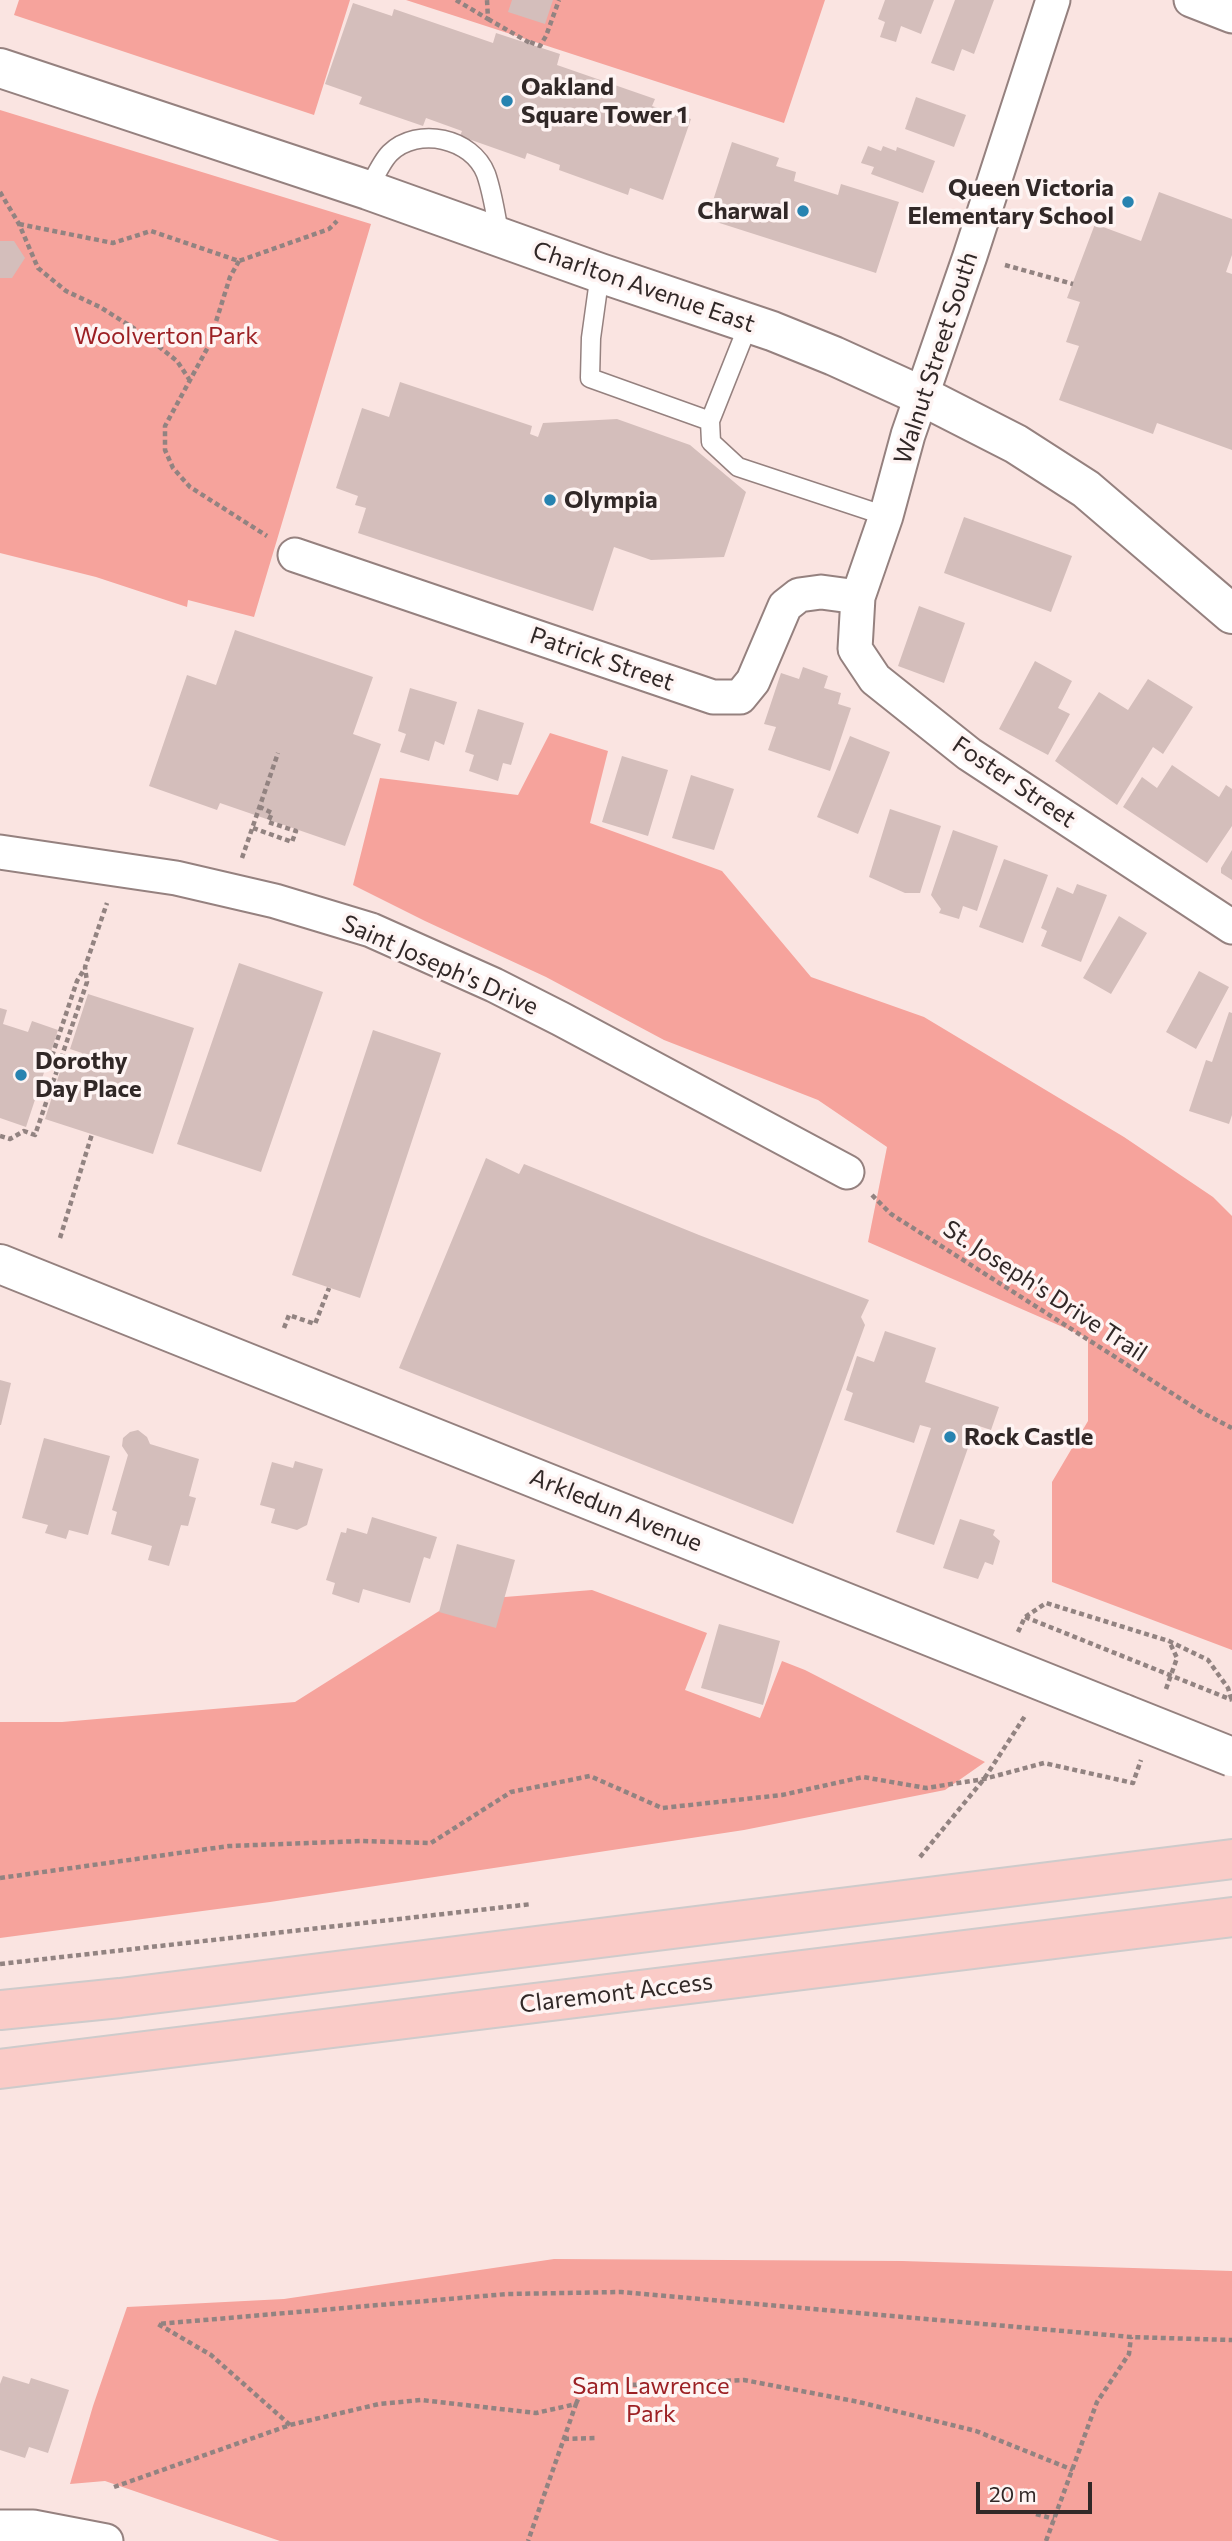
<!DOCTYPE html>
<style>
body{margin:0}
#map{position:relative;width:1232px;height:2541px;overflow:hidden;background:#fae4e1;font-family:Commissioner,sans-serif}
canvas{display:block}
.scale{position:absolute;left:976px;top:2482px;width:116px;height:32px;box-sizing:border-box;border:4px solid #312827;border-top:0;padding-left:9px;font-size:21px;line-height:24px;white-space:nowrap;color:#312827;-webkit-text-stroke:5px #fef4f3;paint-order:stroke}
</style>
<div id="map">
<canvas width="1232" height="2541"></canvas>
<div class="scale">20 m</div>
</div>
<script>
const c = document.querySelector('canvas').getContext('2d');
c.lineJoin = 'round';
function fill(path, color) { c.fillStyle = color; c.fill(path, 'evenodd'); }
function trace(path, color, width, dash) { c.strokeStyle = color; c.lineWidth = width; c.lineCap = dash ? 'butt' : 'round'; c.setLineDash(dash || []); c.stroke(path); }
function drawText(font, color, halo, rows, align = 'center') {
  c.font = font + ' Commissioner,sans-serif'; c.lineWidth = 7; c.setLineDash([]); c.textBaseline = 'middle'; c.strokeStyle = halo; c.fillStyle = color; for (const [text, x, y, turn = 0] of rows) {
    c.save(); c.translate(x, y); c.rotate((+turn || 0) * Math.PI / 180); c.textAlign = isNaN(turn) ? turn : align; if (halo) c.strokeText(text, 0, 0); c.fillText(text, 0, 0); c.restore();
  }
}
fill(new Path2D(`
 M19 0H350L314 115 14 15Z
 M406 0H825L784 123Z
 M0 110 371 224 254 617 188 600 187 607 96 577 0 553Z
 M550 733 608 751 590 823 722 871 811 977 924 1017 1124 1137 1213 1197 1232 1216V1650L1052 1582V1482L1088 1421V1338L868 1242 887 1147 818 1100 664 1040 546 977 425 921 353 885 380 778 518 795Z
 M592 1590 707 1633 685 1690 760 1718 782 1661 805 1670 985 1762 945 1790 744 1830 270 1902 0 1938V1722H62L295 1702 455 1601Z
 M554 2259 902 2261 1232 2271V2541H280L105 2481 70 2484 93 2406 127 2307 284 2299Z`), '#f6a39c');
fill(new Path2D(`
 M512 0H553L545 24 508 12Z
 M885 0H934L921 34 901 26 896 42 880 37 885 22 878 19Z
 M955 0H994L974 54 962 49 954 71 931 63Z
 M353 3 392 16 394 9 493 43 496 33 560 54 557 65 655 99 652 106 691 119 663 200 630 188 628 195 559 170 560 165 527 153 525 159 460 136 462 131 426 118 423 126 359 104 362 97 325 84Z
 M916 97 966 115 954 147 905 129Z
 M732 142 779 158 776 166 796 172 794 181 838 195 841 184 899 202 876 273 707 219Z
 M868 146 881 151 883 146 896 151 897 147 935 161 923 193 871 174 874 167 861 163Z
 M1159 192 1232 219V255L1226 272 1232 274V450L1157 423 1153 434 1059 400 1079 346 1066 342 1080 302 1067 298 1095 224 1141 241Z
 M0 241H14L25 258 12 278H0Z
 M400 382 532 426 530 434 538 437 543 423 617 419 690 445 746 492 724 557 651 560 614 547 593 611 358 533 366 508 355 505 358 496 336 488 362 408 389 417Z
 M964 517 1072 556 1051 612 944 573Z
 M919 606 965 623 944 683 898 666Z
 M235 630 373 677 353 734 381 744 345 846 220 803 217 810 149 786 187 675 216 685Z
 M1035 661 1072 681 1058 708 1070 714 1048 755 999 729Z
 M803 667 828 676 824 688 841 693 838 704 851 708 830 771 768 750 776 727 764 724 781 673 799 679Z
 M1148 679 1193 707 1163 754 1153 747 1117 805 1055 761 1099 692 1128 710Z
 M410 688 457 702 444 745 435 741 429 761 400 752 406 734 398 731Z
 M478 709 524 723 511 765 503 763 498 781 469 771 474 755 465 752Z
 M850 736 890 752 858 834 817 817Z
 M622 756 668 770 648 836 602 822Z
 M1172 765 1219 797 1226 785 1232 789V826L1207 863 1123 807 1142 777 1157 788Z
 M691 775 734 789 714 850 672 838Z
 M890 809 941 826 920 893H905L869 877Z
 M953 830 998 846 977 911 963 906 959 919 939 913 941 909 931 895Z
 M1232 850V880L1221 873V868Z
 M1004 859 1048 875 1023 943 979 927Z
 M1077 884 1107 895 1081 962 1041 946 1047 931 1041 928 1057 887 1073 894Z
 M1119 916 1147 933 1111 994 1083 978Z
 M239 963 323 992 261 1172 177 1144Z
 M1199 971 1229 987 1196 1049 1166 1032Z
 M88 994 194 1028 153 1154 45 1119 63 1062 77 1067 82 1053 70 1049Z
 M0 1008 7 1010 3 1024 28 1032 32 1021 58 1030 26 1127 0 1118Z
 M1229 1012 1232 1013V1115L1229 1124 1189 1111 1206 1060 1212 1062Z
 M373 1030 441 1053 360 1298 292 1275Z
 M486 1158 519 1174 524 1164 699 1235 869 1300 861 1317 865 1325 793 1524 399 1368Z
 M885 1331 936 1348 925 1382 999 1407 991 1430 976 1425 934 1545 896 1532 931 1428 920 1425 914 1443 844 1420 853 1393 846 1390 857 1356 874 1362Z
 M0 1380 11 1383 1 1425H0Z
 M138 1430 147 1437 150 1444 199 1459 189 1496 196 1498 188 1526 181 1525 169 1566 148 1560 152 1546 111 1534 117 1512 112 1510 128 1455 122 1446 123 1438 130 1432Z
 M44 1438 110 1456 88 1535 69 1530 66 1539 45 1533 48 1525 22 1518Z
 M295 1461 323 1469 307 1525 297 1530 271 1523 275 1509 260 1505 272 1462 293 1468Z
 M372 1517 437 1537 430 1559 424 1557 410 1603 363 1589 359 1603 332 1594 335 1583 326 1580 341 1532 346 1533 347 1528 367 1534Z
 M960 1519 995 1530 993 1535 1000 1541 993 1565 985 1562 978 1579 943 1568Z
 M457 1544 515 1560 496 1628 439 1612Z
 M719 1624 780 1641 763 1705 701 1688Z
 M3 2376 29 2384 31 2378 69 2390 48 2453 29 2447 25 2458 0 2450V2384Z`), '#d4bebb');
const service = new Path2D(`
 M368 190C374 179 381 162 390 153 418 126 472 138 486 174 493 194 496 217 500 238
 M600 273 591 338 590 378 710 421
 M749 323 710 421 711 442 738 467 886 516`);
const minor = new Path2D(`
 M1053 0 970 256 908 435 886 516 858 597 855 649 875 679 969 754 1232 927
 M1191 0 1232 16
 M295 555 713 697H740L753 681 785 606 799 595 821 592 858 597
 M0 852 176 878 275 901 371 930 494 985 561 1019 847 1172
 M0 2527H33L106 2541`);
const secondary = new Path2D(`
 M0 68 368 190 600 273 772 331 834 356 922 396 1016 444 1086 489 1232 614
 M0 1264 1124 1714`);
const primary = new Path2D(`
 M0 2010 120 1998 1232 1859
 M0 2069 1232 1917`);
trace(service, '#95817f', 21);
trace(minor, '#95817f', 37);
trace(secondary, '#95817f', 42);
trace(primary, '#cecbcb', 42);
trace(new Path2D(`
 M456 0 488 19 487 0
 M488 19 530 43
 M530 42 540 46 546 36 559 0
 M0 192 19 224 38 268 66 291 100 307 143 334 177 361 189 379
 M19 224 113 243 151 231 239 261 329 229 337 221
 M239 261 230 277 208 347 165 426V450L173 468 190 487 267 536
 M1005 265 1073 284
 M253 828 292 842 296 831 268 822 272 813 260 807
 M242 858 278 753
 M52 1056 77 981 85 968
 M0 1136 10 1139 24 1131 35 1135 87 982 85 967 107 903
 M872 1195 891 1214 1203 1413 1232 1428
 M60 1238 92 1134
 M284 1328 289 1315 315 1324 329 1288
 M1018 1632 1025 1617 1046 1603 1169 1641 1208 1660 1228 1688 1232 1701
 M1166 1689 1177 1658 1169 1641
 M920 1857 984 1779 1025 1716
 M0 1878 229 1846 362 1841 431 1843 511 1792 590 1776 662 1808 782 1795 863 1777 926 1788 984 1779 1044 1763 1133 1783 1141 1760
 M0 1964 532 1904
 M576 2404 583 2387 744 2380 859 2402 976 2431 1073 2470
 M290 2425 211 2355 158 2324 507 2294 621 2292 1131 2337 1232 2340
 M564 2439 595 2438
 M114 2487 290 2425 379 2404 421 2400 536 2413 576 2404 528 2541
 M1036 2514 1054 2519
 M1046 2541 1097 2402 1129 2354 1131 2337`), '#928381', 4.5, [5, 3.5]);
trace(service, '#fff', 18);
trace(minor, '#fff', 33);
trace(secondary, '#fff', 38);
trace(primary, '#facbc7', 38);
const secondaryBridge = new Path2D(`
 M1124 1714 1232 1757`);
trace(secondaryBridge, '#95817f', 42, []);
trace(new Path2D(`
 M1025 1617 1232 1700`), '#928381', 4.5, [5, 3.5]);
trace(secondaryBridge, '#fff', 38);
for (const [x, y, r, color] of [
 [507,101,7,"#2783b0"],
 [1128,202,7,"#2783b0"],
 [803,211,7,"#2783b0"],
 [550,500,7,"#2783b0"],
 [21,1075,7,"#2783b0"],
 [950,1437,7,"#2783b0"]
]) { const dot = new Path2D(); dot.arc(x, y, r, 0, 2 * Math.PI); c.fillStyle = color; c.fill(dot); trace(dot, '#fef4f3', 2.5); }
drawText('bold 24px', '#312827', '#fef4f3', [
 ["Oakland",521,87],
 ["Square Tower 1",521,115],
 ["Queen Victoria",1114,188,"right"],
 ["Elementary School",1114,216,"right"],
 ["Charwal",789,211,"right"],
 ["Olympia",564,500],
 ["Dorothy",35,1061],
 ["Day Place",35,1089],
 ["Rock Castle",964,1437]
], 'left');
drawText('24px', '#312827', '#fef4f3', [
 ["Charlton Avenue East",644,287,19],
 ["Walnut Street South",936,358,-72],
 ["Patrick Street",602,659,19],
 ["Foster Street",1014,782,34],
 ["Saint Joseph's Drive",440,965,24],
 ["St. Joseph's Drive Trail",1045,1291,33],
 ["Arkledun Avenue",616,1510,22],
 ["Claremont Access",616,1993,-7]
]);
drawText('24px', '#9c2024', '#fef4f3', [
 ["Woolverton Park",166,336],
 ["Sam Lawrence",651,2386],
 ["Park",651,2414]
]);
</script>
